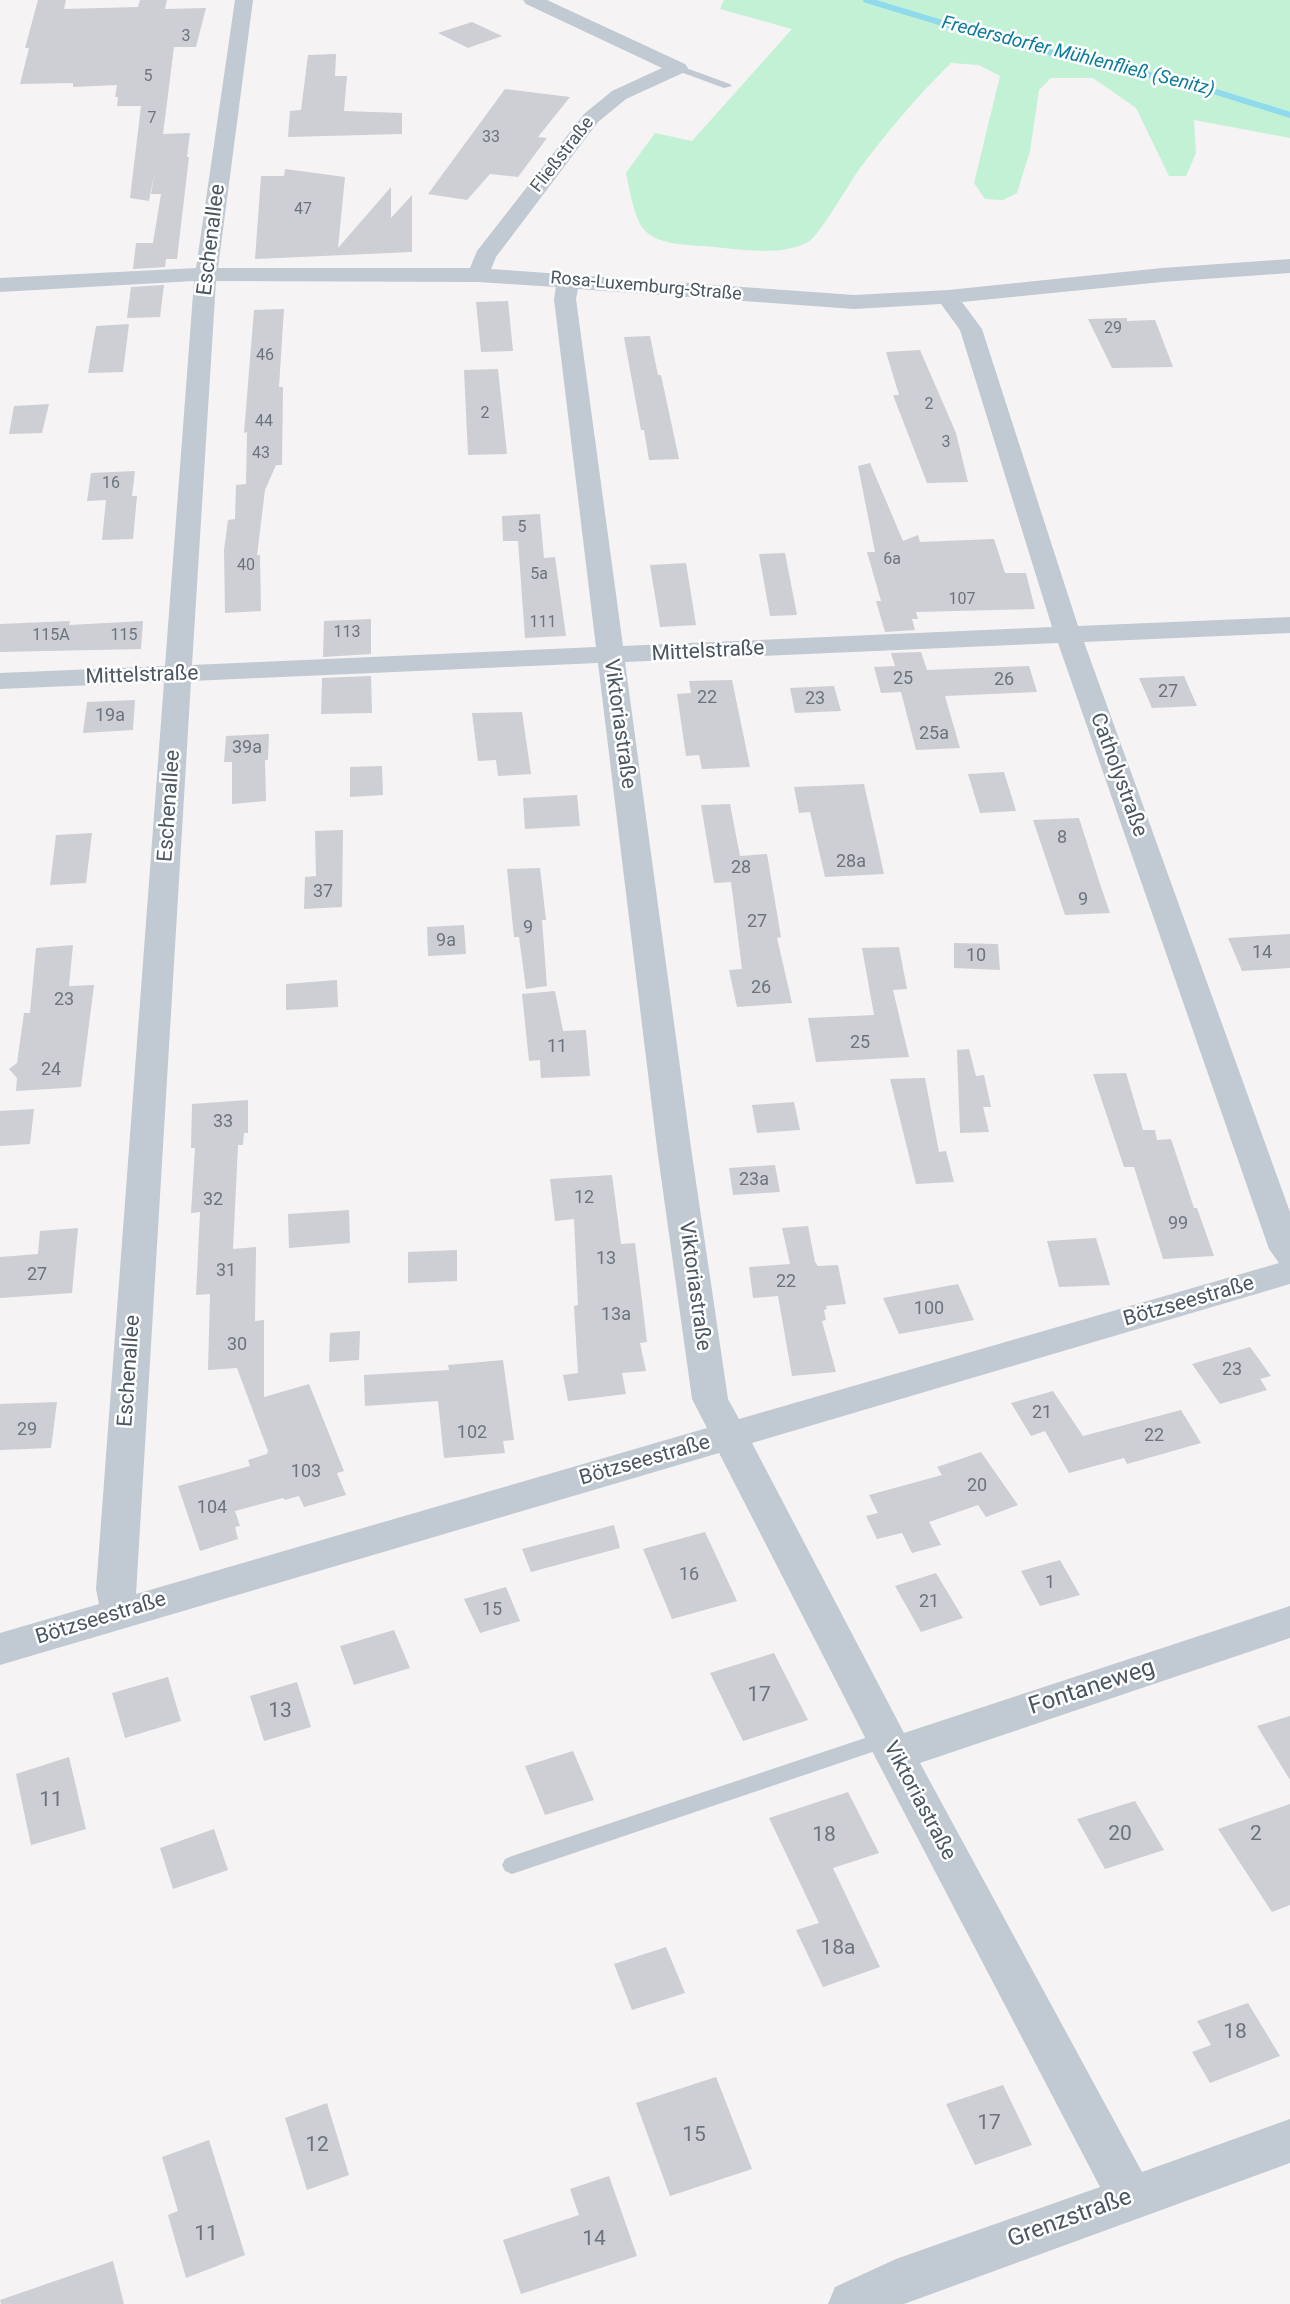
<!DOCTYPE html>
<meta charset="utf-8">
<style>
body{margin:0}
canvas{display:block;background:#f5f3f3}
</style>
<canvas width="1290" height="2304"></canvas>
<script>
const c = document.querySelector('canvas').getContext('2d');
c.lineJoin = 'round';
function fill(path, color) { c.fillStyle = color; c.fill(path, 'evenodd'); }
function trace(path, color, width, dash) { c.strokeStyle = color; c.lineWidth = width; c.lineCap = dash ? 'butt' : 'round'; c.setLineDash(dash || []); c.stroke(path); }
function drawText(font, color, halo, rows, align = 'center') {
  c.font = font + ' Roboto,sans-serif'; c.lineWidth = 5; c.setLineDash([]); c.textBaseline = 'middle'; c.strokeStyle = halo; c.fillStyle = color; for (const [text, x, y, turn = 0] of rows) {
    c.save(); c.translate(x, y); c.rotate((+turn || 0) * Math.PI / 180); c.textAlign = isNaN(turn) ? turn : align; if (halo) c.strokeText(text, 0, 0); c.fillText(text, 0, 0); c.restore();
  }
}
fill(new Path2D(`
 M724 0H1290V138L1194 120 1196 153 1186 176H1169L1136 108 1093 78H1051L1039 90 1030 151 1017 193 1003 200 985 199 974 183 1000 76 979 65 951 63C918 95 888 131 860 168 850 182 819 236 808 242 778 258 735 248 702 246 638 243 638 230 626 173L655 133 692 141 792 29 720 9Z`), '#c3f1d5');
trace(new Path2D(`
 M866 0 1005 42 1197 86 1290 115`), '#90daee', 6);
fill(new Path2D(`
 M38 0H66L64 9 138 7 140 0H167L165 9 206 8 196 47H174L163 134 190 133 187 157H189L177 259H166L165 267 133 269 136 243H153L161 194H151L155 170 149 201 130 198 141 106H117L118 97H115L117 85 73 87V83L20 84 29 48H25Z
 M472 22 502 36 468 48 438 33Z
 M336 54 335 76H347L344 111 402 113V134L288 137 290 111 301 110 308 55Z
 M505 89 570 97 538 137 547 138 518 177 490 174 467 200 428 194Z
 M285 169 345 177 338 248 391 187V218L412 195V252L255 259 261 176H284Z
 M164 285 160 317 127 318 131 287Z
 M508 301 513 351 481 352 476 302Z
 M284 309 279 387H283L282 465H276L265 490 257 555H260L261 611 225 613 224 550 228 520 235 519 236 485 246 484 247 432 244 433 254 310Z
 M1127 318V321L1155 320 1173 367 1112 368 1088 319Z
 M129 324 123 372 88 373 96 326Z
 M650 336 658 375H661L679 459 649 460 644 430H641L624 337Z
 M920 350 956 433 968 482 927 483 893 395H899L886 352Z
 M498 369 507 454 468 455 464 370Z
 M49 404 42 433 9 434 14 406Z
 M870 463 903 541 918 535 920 542 994 539 1005 573H1026L1035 609 916 612 918 619H912L915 630 885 632 876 601H881L867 552H875L858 466Z
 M135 471 132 496H137L133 539 102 540 106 500 87 501 91 473Z
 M540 514 544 558 555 557 566 636 525 638 518 541H503L502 516Z
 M785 553 797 615 770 616 759 554Z
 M686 563 696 625 660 627 650 565Z
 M371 619V654L323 657 324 621Z
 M70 621 69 625 143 621 141 649 0 652V624Z
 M921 652 927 670 1029 666 1037 692 945 696 960 748 916 750 901 692 881 693 874 667 895 666 891 653Z
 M371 676 372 713 321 714 322 678Z
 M1184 676 1197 706 1152 708 1139 678Z
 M732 680 750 767 702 769 699 755 686 756 677 694 691 693 689 681Z
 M834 686 841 711 795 713 790 688Z
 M135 700 133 730 83 733 87 702Z
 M522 712 531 774 498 776 496 760 478 761 472 713Z
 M269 734 268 760H265L266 801 232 804V762H224L226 736Z
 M382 766 383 795 350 797V767Z
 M1004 772 1016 811 980 813 968 774Z
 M864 784 884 874 825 877 810 812 799 813 794 787Z
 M577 795 580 826 525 829 523 798Z
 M730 804 740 856 767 854 781 937 777 938 792 1003 737 1007 729 970 742 969 731 882 714 883 701 805Z
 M1079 818 1100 884 1110 913 1065 915 1033 820Z
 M343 830 342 907 304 909 305 877 316 876 315 831Z
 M92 833 86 883 50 885 56 835Z
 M540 868 546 920H542L547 986 526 989 519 937H514L507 869Z
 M464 925 466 954 428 956 427 927Z
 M1290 934V968L1242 971 1228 938Z
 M954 943 998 944 1000 970 954 968Z
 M73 945 69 986 94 985 81 1087 16 1091 17 1078 9 1069 17 1063 24 1013H30L36 948Z
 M899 947 907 989 893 990 909 1057 816 1062 808 1018 874 1015 862 948Z
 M337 980 338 1007 286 1010V984Z
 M555 991 563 1031 586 1030 590 1076 541 1078 540 1060 529 1061 522 994Z
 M969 1049 976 1076 984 1075 991 1107H983L989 1132 960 1133 957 1050Z
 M1126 1073 1143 1130H1155L1157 1140 1171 1139 1194 1208H1197L1214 1256 1163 1259 1134 1167H1124L1093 1074Z
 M925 1078 939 1152 946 1151 954 1182 916 1184 890 1079Z
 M248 1100V1133H244L243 1145H238L233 1249 256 1247 255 1321 264 1320V1397L309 1384 344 1471 337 1473 346 1495 304 1507 299 1496 285 1500 283 1498 235 1511 240 1526 235 1527 238 1539 200 1551 178 1486 250 1466 248 1460 267 1454 268 1451 237 1368 208 1370 210 1294 196 1295 200 1212 191 1213 195 1148H191L192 1104Z
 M794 1102 800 1130 757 1133 752 1105Z
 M34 1109 30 1144 0 1146V1111Z
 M775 1165 780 1192 733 1195 729 1168Z
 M612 1175 621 1244 635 1243 647 1342 640 1343 646 1371 622 1373 626 1394 568 1401 563 1375 578 1373 574 1306 578 1305 574 1219 555 1221 550 1179Z
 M349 1210 350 1243 289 1248 288 1214Z
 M808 1226 815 1262 818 1266 838 1265 846 1304 826 1306 827 1309 824 1310 826 1320 822 1321 836 1372 792 1376 778 1296 753 1298 749 1267 790 1264 782 1228Z
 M78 1228 72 1293 0 1298V1257L38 1254 40 1231Z
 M1096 1238 1110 1285 1059 1287 1047 1241Z
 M457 1250V1281L408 1283V1252Z
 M958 1284 974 1320 899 1334 883 1298Z
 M360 1331 359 1360 329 1362 330 1333Z
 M1250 1347 1271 1376 1260 1379 1267 1390 1220 1404 1192 1364Z
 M503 1360 514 1440 503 1441 505 1453 444 1458 438 1401 365 1406 364 1375 449 1370 448 1365Z
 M1053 1391 1083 1436 1181 1410 1201 1443 1127 1464 1124 1458 1069 1473 1045 1431 1031 1436 1011 1403Z
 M57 1402 51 1448 0 1450V1404Z
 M981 1452 1018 1505 986 1517 978 1505 929 1522 941 1545 912 1553 902 1533 877 1539 866 1516 878 1513 869 1495 942 1475 937 1467Z
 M614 1525 620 1548 531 1572 522 1549Z
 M705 1532 737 1601 672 1619 643 1549Z
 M1060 1560 1080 1595 1040 1606 1021 1571Z
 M936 1573 963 1618 921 1632 895 1586Z
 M506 1587 520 1621 480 1633 464 1599Z
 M394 1630 410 1668 354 1685 340 1646Z
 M774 1653 808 1720 743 1741 710 1673Z
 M168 1677 181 1721 125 1738 112 1693Z
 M297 1682 311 1727 264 1741 250 1696Z
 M1290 1716V1780L1257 1726Z
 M573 1751 594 1800 545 1815 525 1766Z
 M69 1757 86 1829 31 1845 16 1774Z
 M848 1792 879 1853 833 1868 880 1967 823 1987 796 1930 819 1923 769 1818Z
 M1135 1801 1164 1850 1105 1869 1077 1819Z
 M1290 1804V1905L1272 1912 1218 1829Z
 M214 1829 228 1870 173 1889 160 1848Z
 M666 1947 685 1993 632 2010 614 1964Z
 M1248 2003 1280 2056 1210 2083 1192 2052 1211 2045 1197 2021Z
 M716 2077 752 2169 670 2196 636 2103Z
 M1003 2085 1032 2145 975 2165 946 2104Z
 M327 2103 349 2175 307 2190 285 2118Z
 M209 2140 245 2255 186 2278 168 2215 178 2211 162 2157Z
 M609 2176 637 2256 521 2294 503 2240 579 2215 570 2189Z
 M113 2261 124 2304H1L0 2300Z`), '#cdcfd5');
fill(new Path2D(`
 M678 65 730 84 732 86 724 88 675 70 673 68Z
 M886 1731 893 1733 896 1739 893 1745 512 1874 505 1871 502 1865 505 1859 512 1856Z`), '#c1cad2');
fill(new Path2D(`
 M235 0H253L218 268H470L477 251 584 114 612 91 662 68 526 4 523 0H547L685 64 688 68 685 72 626 99 598 122 496 257 491 269 854 295 948 290 1162 268 1290 259V273L1162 282 962 302 982 329 1078 626 1290 617V633L1084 642 1290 1212V1284L752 1443 904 1733 1290 1606V1638L920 1763 1142 2172 1290 2119V2163L904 2304H828L835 2287 896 2259 1100 2187 872 1751 719 1453 0 1665V1633L99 1604 96 1589 164 682 0 689V673L165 666 194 281 0 292V278L196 268ZM216 281 478 282 556 287 554 299 596 647 192 665ZM578 289 854 309 941 304 960 330 1052 627 623 646 576 299ZM1058 643 1269 1249 1279 1263 739 1419 728 1399 691 1148 625 662ZM598 663 657 1148 692 1399 707 1428 136 1594 191 681Z`), '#c1cad2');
drawText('16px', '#6b747e', null, [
 ["3",186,37],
 ["5",148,77],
 ["7",152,119],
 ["33",491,138],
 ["47",303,210],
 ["29",1113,329],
 ["46",265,356],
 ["2",929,405],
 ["2",485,414],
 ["44",264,422],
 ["3",946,443],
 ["43",261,454],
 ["16",111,484],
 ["5",522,528],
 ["6a",892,560],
 ["40",246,566],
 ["5a",539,575],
 ["107",962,600],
 ["111",543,623],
 ["113",347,633],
 ["115A",51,636],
 ["115",124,636]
]);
drawText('18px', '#4a5661', '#fff', [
 ["Fließstraße",563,155,-52],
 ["Rosa-Luxemburg-Straße",646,287,5]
]);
drawText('18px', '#6b747e', null, [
 ["25",903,679],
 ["26",1004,680],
 ["27",1168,692],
 ["22",707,698],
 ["23",815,699],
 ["19a",110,716],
 ["25a",934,734],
 ["39a",247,748],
 ["8",1062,838],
 ["28a",851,862],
 ["28",741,868],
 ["37",323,892],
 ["9",1083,900],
 ["27",757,922],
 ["9",528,928],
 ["9a",446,941],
 ["14",1262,953],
 ["10",976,956],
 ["26",761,988],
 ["23",64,1000],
 ["25",860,1043],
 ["11",557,1047],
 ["24",51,1070],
 ["33",223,1122],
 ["23a",754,1180],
 ["12",584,1198],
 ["32",213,1200],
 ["99",1178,1224],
 ["13",606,1259],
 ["31",226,1271],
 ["27",37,1275],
 ["22",786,1282],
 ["100",929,1309],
 ["13a",616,1315],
 ["30",237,1345],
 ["23",1232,1370],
 ["21",1042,1413],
 ["29",27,1430],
 ["102",472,1433],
 ["22",1154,1436],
 ["103",306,1472],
 ["20",977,1486],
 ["104",212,1508],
 ["16",689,1575],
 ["1",1050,1583],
 ["21",929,1602],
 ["15",492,1610]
]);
drawText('italic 19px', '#0c7c9b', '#fff', [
 ["Fredersdorfer Mühlenfließ (Senitz)",1078,57,14]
]);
drawText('21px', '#4a5661', '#fff', [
 ["Eschenallee",212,240,-83],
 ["Mittelstraße",708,652,-3],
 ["Mittelstraße",142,676,-2],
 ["Viktoriastraße",619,724,82],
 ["Catholystraße",1118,775,70],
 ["Eschenallee",170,806,-86],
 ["Viktoriastraße",694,1286,82],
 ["Bötzseestraße",1189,1302,-16],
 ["Eschenallee",130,1371,-86],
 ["Bötzseestraße",645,1461,-16],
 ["Bötzseestraße",101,1619,-17],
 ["Viktoriastraße",919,1801,62]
]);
drawText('21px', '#6b747e', null, [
 ["17",759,1696],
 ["13",280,1712],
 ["11",51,1801],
 ["20",1120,1835],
 ["2",1256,1835],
 ["18",824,1836],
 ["18a",838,1949],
 ["18",1235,2033],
 ["17",989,2124],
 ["15",694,2136],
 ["12",317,2146],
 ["11",206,2235],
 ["14",594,2240]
]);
drawText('24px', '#4a5661', '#fff', [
 ["Fontaneweg",1092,1688,-18],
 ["Grenzstraße",1070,2219,-20]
]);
</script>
